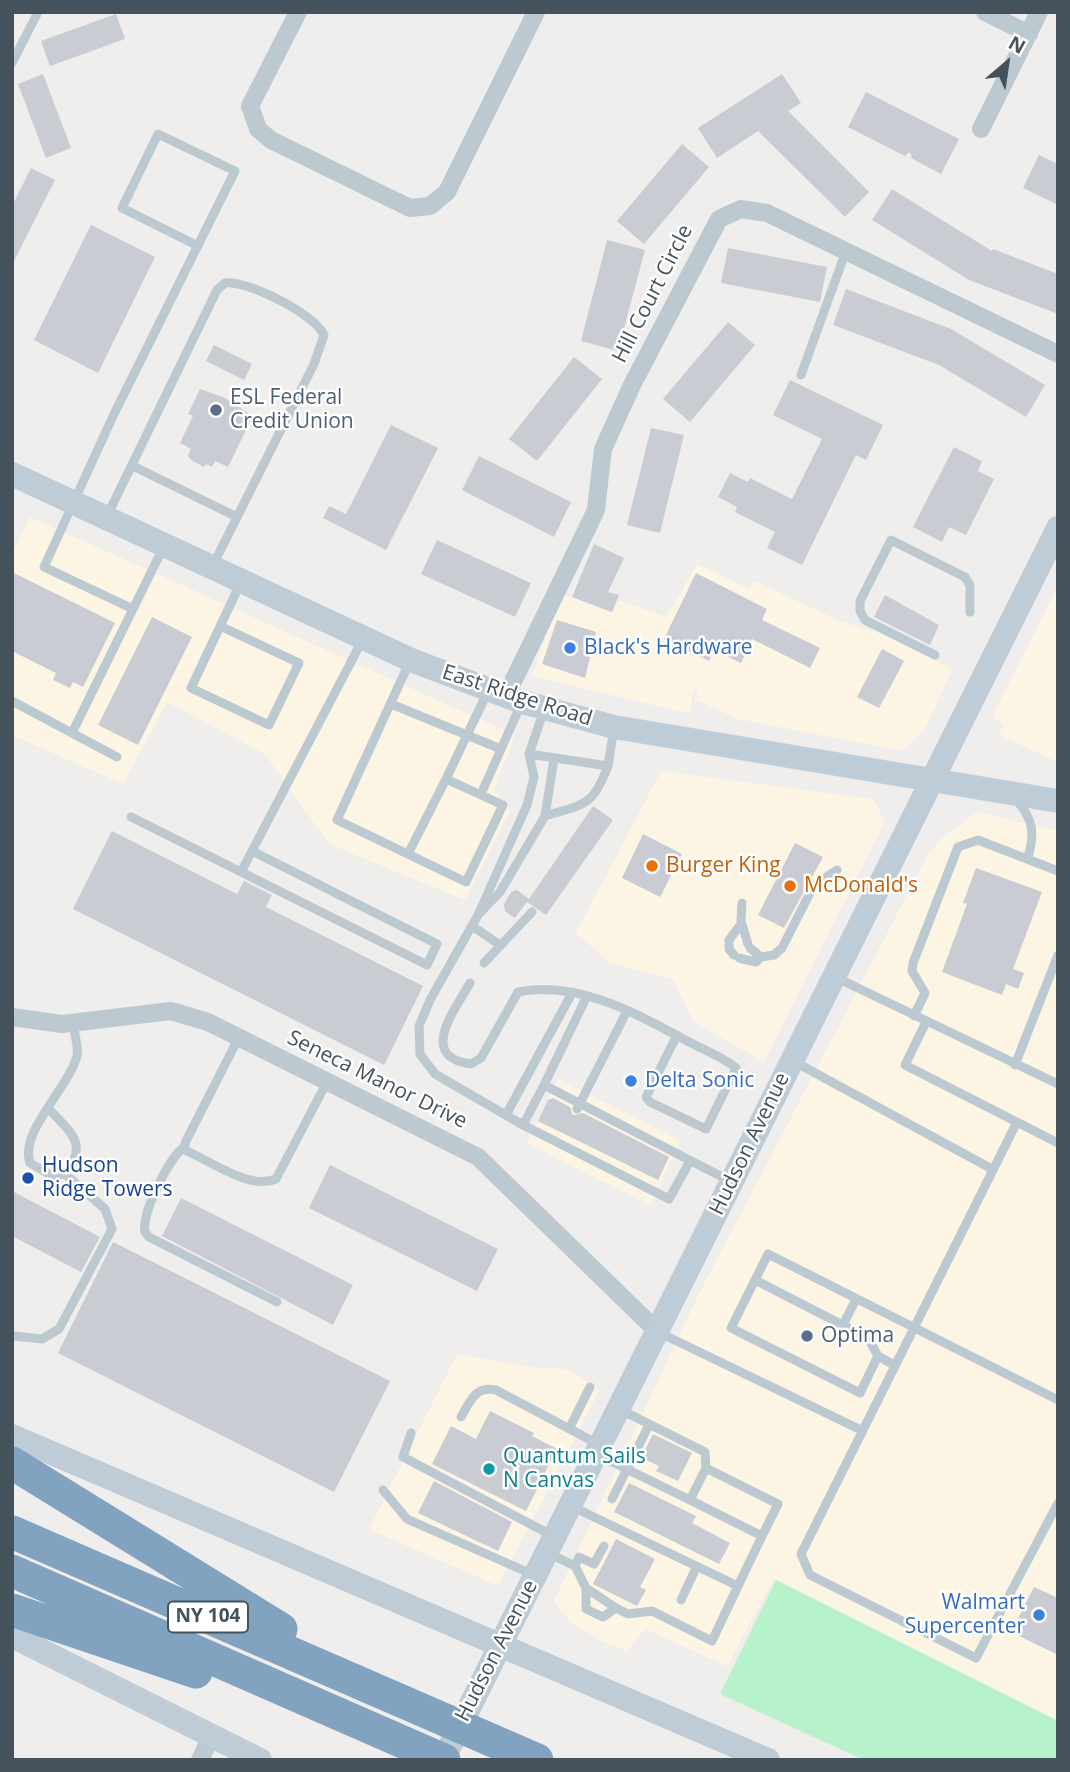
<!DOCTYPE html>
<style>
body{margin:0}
#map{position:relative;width:1070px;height:1772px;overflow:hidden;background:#f0eded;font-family:"Open Sans",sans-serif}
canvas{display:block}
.frame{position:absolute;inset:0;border:14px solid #44525c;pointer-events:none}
.north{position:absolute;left:972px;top:28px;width:70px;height:70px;-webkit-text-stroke:5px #fff;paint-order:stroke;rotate:29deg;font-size:19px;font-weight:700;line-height:28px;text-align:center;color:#44525c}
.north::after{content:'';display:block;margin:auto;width:24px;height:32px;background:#44525c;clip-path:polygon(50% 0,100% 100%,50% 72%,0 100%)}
</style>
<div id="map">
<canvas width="1070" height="1772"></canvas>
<div class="frame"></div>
<div class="north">N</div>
</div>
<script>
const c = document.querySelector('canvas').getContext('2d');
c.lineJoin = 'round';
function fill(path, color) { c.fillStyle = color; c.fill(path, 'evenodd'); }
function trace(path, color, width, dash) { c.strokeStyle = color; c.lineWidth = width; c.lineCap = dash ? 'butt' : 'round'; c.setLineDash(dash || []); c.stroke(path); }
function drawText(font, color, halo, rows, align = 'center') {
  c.font = font + ' "Open Sans",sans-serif'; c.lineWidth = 5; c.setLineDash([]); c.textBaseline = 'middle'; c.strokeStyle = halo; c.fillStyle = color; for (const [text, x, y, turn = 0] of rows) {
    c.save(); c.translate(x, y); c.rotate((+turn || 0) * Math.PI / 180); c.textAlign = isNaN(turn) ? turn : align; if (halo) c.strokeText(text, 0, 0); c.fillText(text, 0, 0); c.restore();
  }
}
fill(new Path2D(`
 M30 517 515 735 494 790 510 810 465 900 329 844 265 754 167 702 123 784 12 735V553Z
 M697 564 749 589 754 581 842 622 876 632 953 669 923 732 901 751 738 719 694 699 702 678 692 695 690 714 532 676 561 593 612 613 618 600 666 617Z
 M1058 587V762L999 735 1004 724 992 717Z
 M661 771 873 799 885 822 764 1062 694 1022 673 979 610 963 576 933Z
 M977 812 1058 831V1720L774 1578 727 1666 645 1629 627 1651 601 1641 570 1622 554 1601 698 1296 929 853 943 837Z
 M558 1079 681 1141 650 1205 527 1143Z
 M457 1354 529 1367 566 1369 600 1389 498 1586 369 1529Z`), '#fdf5e4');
fill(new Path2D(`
 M776 1580 1058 1721V1760H864L720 1694Z`), '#b7f2cb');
fill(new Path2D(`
 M116 14 125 39 50 66 41 41Z
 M43 74 71 148 46 158 18 84Z
 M782 74 801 103 788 111 869 192 845 217 758 131 717 158 698 128Z
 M866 92 959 139 941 174 911 158 912 156 909 152 905 156 848 127Z
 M682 144 709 167 644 244 617 221Z
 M1039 155 1058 164V205L1023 188Z
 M31 168 55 180 12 265V206Z
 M892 189 992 251 993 249 1058 274V314L969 280 872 220Z
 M91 225 155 257 98 373 34 340Z
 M607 240 645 250 618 351 581 341Z
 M728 248 827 267 820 302 721 283Z
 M846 289 951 329 1045 385 1026 417 939 365 833 325Z
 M728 322 755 345 690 422 663 399Z
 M214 345 252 364 244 380 206 361Z
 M574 357 602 379 537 461 509 439Z
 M790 380 883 425 866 460 856 455 802 565 767 548 775 532 735 512 737 507 718 497 730 473 748 482 750 478 792 499 822 439 773 415Z
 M200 389 225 398 253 416 228 467 215 461 212 467 206 464 204 467 191 460 188 456 191 449 180 443 193 416 188 414Z
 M391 425 438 448 386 550 323 518 329 506 346 514Z
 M651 428 684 435 660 533 627 525Z
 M954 447 982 461 978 471 994 479 966 535 949 527 942 542 913 527Z
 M479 456 571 502 554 537 462 490Z
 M437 540 531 583 515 617 421 574Z
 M594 544 624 558 608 592 619 595 612 612 572 597Z
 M12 572 115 623 83 687 73 682 70 688 53 680 56 673 12 651Z
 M696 573 767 609 762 620 820 648 810 668 752 639 741 663 714 650 709 661 664 639Z
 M885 595 939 625 930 645 874 617Z
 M152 617 192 637 138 745 98 725Z
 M557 620 596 632 585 678 542 664Z
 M882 649 904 661 879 708 857 697Z
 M593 806 613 820 546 915 527 902 515 918 505 911 504 904 511 892 517 890 529 899Z
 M112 831 237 894 244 881 272 895 266 907 423 986 384 1065 73 909Z
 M643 834 682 854 660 897 622 878Z
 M795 843 823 857 784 928 758 915Z
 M976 868 1042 892 1013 969 1024 973 1018 989 1006 984 1002 995 942 972 967 904 963 903Z
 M553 1098 570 1107 573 1115 583 1113 669 1157 658 1180 538 1121 548 1100Z
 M330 1165 498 1249 477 1291 309 1208Z
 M12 1191 100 1237 81 1272 12 1236Z
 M181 1198 353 1285 333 1325 162 1236Z
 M113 1242 390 1381 334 1492 58 1353Z
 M490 1411 534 1433 532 1436 557 1449 526 1511 432 1464 451 1426 476 1439Z
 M653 1434 692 1453 678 1481 656 1471 659 1466 641 1458Z
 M434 1481 512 1522 498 1551 418 1513Z
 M629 1483 696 1516 692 1523 730 1543 719 1564 614 1512Z
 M616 1539 655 1559 640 1587 646 1590 637 1606 593 1584Z
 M1034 1587 1058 1598V1655L1011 1632Z`), '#c9ccd3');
trace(new Path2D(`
 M12 63 38 12
 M801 375 846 251
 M133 466 237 517
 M107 516 217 290 225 283C247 280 315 314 324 335L314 364 213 565
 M133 609 44 567 114 414 235 171 158 134 122 208 198 246
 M220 626 299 663 269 725 191 688 241 582
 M935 655 865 620 860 611V601L891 540 965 577 970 585V612
 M410 661 337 820 466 882 503 805 446 779 488 691
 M12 701 72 733 164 546
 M391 704 501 749
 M544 710 529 754 534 777 527 805 478 915 430 1000 419 1026 420 1054 435 1074 523 1125 669 1199 690 1161
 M72 733 117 757
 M529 754 608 766 614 728
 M481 794 522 702
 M1016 800C1033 818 1036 835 1027 859
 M545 816C585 804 593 806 608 766
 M131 817 427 965 437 944 252 851
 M408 854 446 779
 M241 872 363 639
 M742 903 741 921 748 944
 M479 914 500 892 545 816 554 759
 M472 926 500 945
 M750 948 761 957 774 955 782 948 814 885 837 870
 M734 955 729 949V940L741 924
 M739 958 756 962 761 957
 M484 963 532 912
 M835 977 1058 1084
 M470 983C455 1010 417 1057 471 1064L481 1058 518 992C578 980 637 1014 689 1042 704 1050 723 1057 736 1068L706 1129 650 1102 646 1097 677 1035
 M914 1016 925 993 912 971 913 963 958 847 978 840 1058 871
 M926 1022 905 1065 1058 1143
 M239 1037 186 1141 184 1147 187 1151C212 1162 250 1190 276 1179L328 1080
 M793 1061 992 1169
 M1015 1065 1058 955
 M544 1085 587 996
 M49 1109C71 1133 89 1144 65 1174L52 1176 30 1163C19 1132 68 1089 77 1056 79 1047 74 1033 73 1024
 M577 1109 627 1011
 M506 1115 572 993
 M1017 1122 801 1554 810 1575 976 1658 1058 1503
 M523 1125 544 1085 730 1181
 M184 1147C169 1158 141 1214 145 1232L149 1237 277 1302
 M755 1280 731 1328 860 1393 878 1356
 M843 1325 856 1299
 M658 1332 861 1430
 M14 1336 42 1339 59 1329 112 1229 105 1209 65 1174
 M894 1365 878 1356 868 1338 755 1280 768 1254 1058 1400
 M461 1417C471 1400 475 1386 496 1390L598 1444
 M569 1429 590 1387
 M411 1433 403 1457 553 1536
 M598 1455 690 1500 706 1468 705 1452 621 1410
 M706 1468 778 1504 762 1536
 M383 1490 407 1519 534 1575
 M612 1499 649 1425
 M573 1507 738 1586 762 1536 690 1500
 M548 1553 575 1566 586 1588 616 1608 628 1614 652 1611 712 1641 738 1586
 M575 1566 579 1557 594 1564 604 1546
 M586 1588V1609L603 1617 616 1608
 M681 1600 697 1566`), '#bcc9d1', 9);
trace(new Path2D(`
 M298 12 250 106 258 129 271 140 410 208 430 206 447 192 536 12
 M985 12 1029 34
 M981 129 1039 12
 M506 696 596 510 603 449 632 385 719 219 741 209 767 213 1058 354
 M12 1017 62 1024 171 1011 208 1022 478 1157 658 1332
 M200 1760 212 1735`), '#bcc9d1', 18);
trace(new Path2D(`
 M12 474 411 660 522 702 614 727 1058 801
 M12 1436 768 1760
 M12 1636 260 1760
 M443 1760 1058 528`), '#beccd8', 24);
trace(new Path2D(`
 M12 1463 281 1629
 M12 1532 537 1760
 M12 1571 444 1760
 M12 1610 196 1672`), '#81a3c0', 33);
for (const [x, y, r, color] of [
 [216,410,7,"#5c6f8a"],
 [570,648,7,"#3f7fe0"],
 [652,866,7,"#e8710a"],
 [790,886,7,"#e8710a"],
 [631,1081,7,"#3f7fe0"],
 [28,1178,7,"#1a4fb4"],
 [807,1336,7,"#5c6f8a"],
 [489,1469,7,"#0f9aa8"],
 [1039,1615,7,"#3f7fe0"]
]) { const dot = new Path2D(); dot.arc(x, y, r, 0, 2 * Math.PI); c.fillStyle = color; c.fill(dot); trace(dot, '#fff', 2.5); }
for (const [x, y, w] of [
 [208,1617,80]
]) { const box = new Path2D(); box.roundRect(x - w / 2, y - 15.5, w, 31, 5); c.fillStyle = '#fff'; c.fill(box); trace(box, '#44525c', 2); }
drawText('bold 19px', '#44525c', null, [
 ["NY 104",208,1617]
]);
drawText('21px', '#44525c', '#fff', [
 ["Hill Court Circle",653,294,-63],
 ["East Ridge Road",517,696,18],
 ["Seneca Manor Drive",377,1080,26],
 ["Hudson Avenue",750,1144,-64],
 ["Hudson Avenue",497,1651,-63]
]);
drawText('21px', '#4e5e75', '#fff', [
 ["ESL Federal",230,398],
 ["Credit Union",230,422],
 ["Optima",821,1336]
], 'left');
drawText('21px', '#366cbe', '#fff', [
 ["Black's Hardware",584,648],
 ["Delta Sonic",645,1081],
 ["Walmart",1025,1603,"right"],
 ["Supercenter",1025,1627,"right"]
], 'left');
drawText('21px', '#c56008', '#fff', [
 ["Burger King",666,866],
 ["McDonald's",804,886]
], 'left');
drawText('21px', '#164399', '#fff', [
 ["Hudson",42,1166],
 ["Ridge Towers",42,1190]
], 'left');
drawText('21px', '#0d838f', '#fff', [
 ["Quantum Sails",503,1457],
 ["N Canvas",503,1481]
], 'left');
</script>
